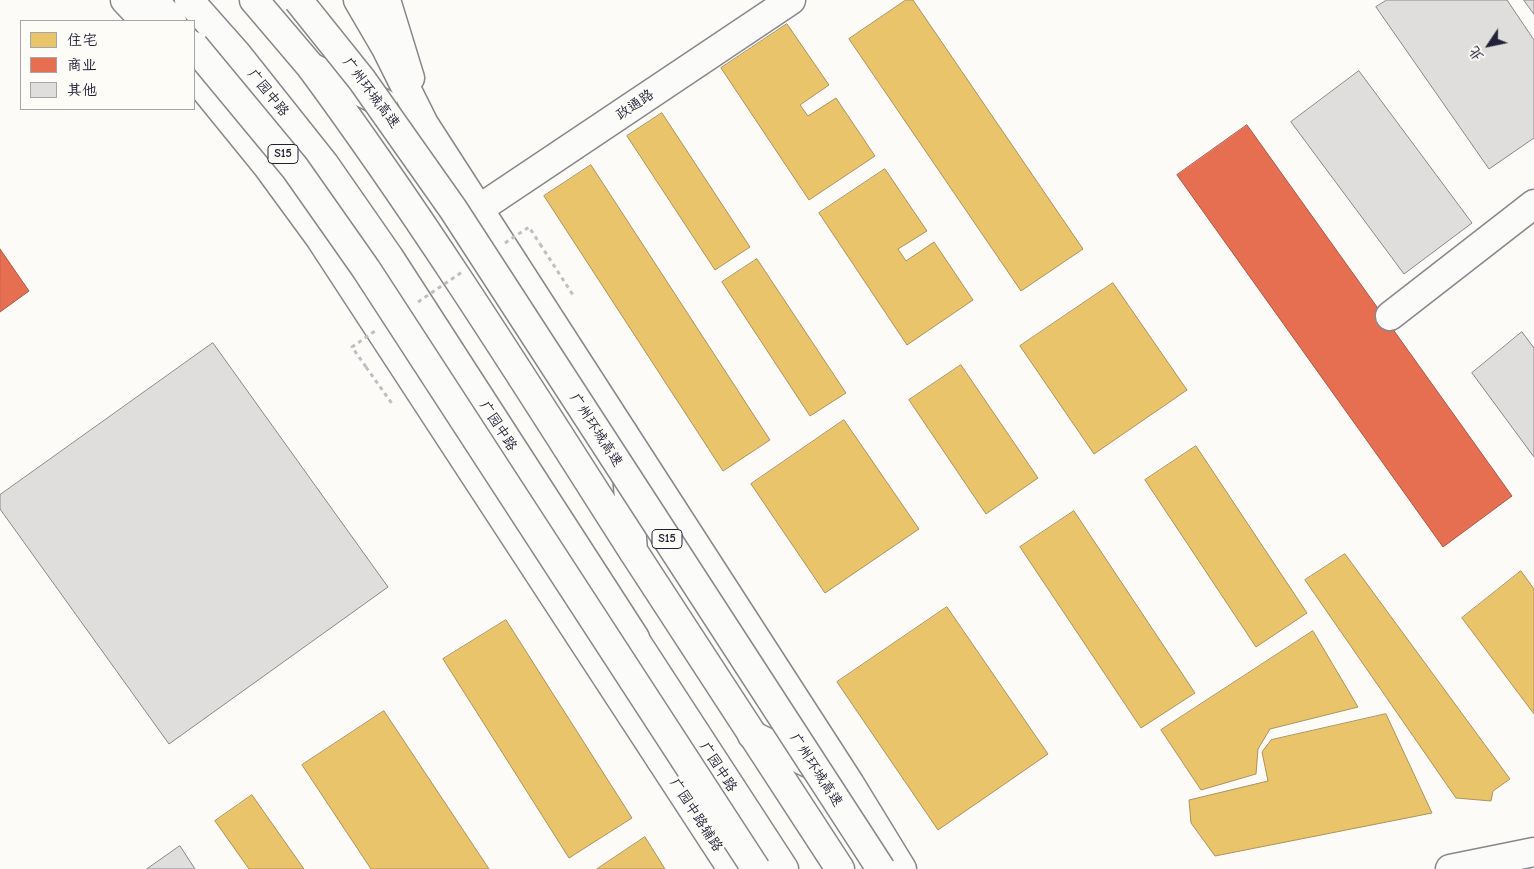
<!DOCTYPE html>
<meta charset="utf-8">
<style>
body{margin:0}
#map{position:relative;width:1534px;height:869px;overflow:hidden;background:#fcfbf8;font-family:"Comic Neue","LXGW WenKai TC",sans-serif}
canvas{display:block}
.legend{position:absolute;left:20px;top:20px;width:175px;height:90px;box-sizing:border-box;background:#fdfcf7;border:1px solid #a5a5ac;margin:0;padding:6px 9px;list-style:none;font-size:15px;color:#22223b}
.legend li{display:flex;align-items:center;gap:10px;height:25px}
.legend b{width:25px;border:1px solid #a5a5ac}
.north{position:absolute;left:1464px;top:20px;width:50px;height:50px;-webkit-text-stroke:4px #fdfcf7;paint-order:stroke;rotate:236deg;font-size:14px;font-weight:700;line-height:20px;text-align:center;color:#22223b}
.north::after{content:'';display:block;margin:auto;width:18px;height:22px;background:#22223b;clip-path:polygon(50% 0,100% 100%,50% 72%,0 100%)}
</style>
<div id="map">
<canvas width="1534" height="869"></canvas>
<ul class="legend">
<li><b style="height:14px;background:#e9c46a"></b>住宅</li>
<li><b style="height:14px;background:#e76f51"></b>商业</li>
<li><b style="height:14px;background:#dfdedd"></b>其他</li>
</ul>
<div class="north">北</div>
</div>
<script>
const c = document.querySelector('canvas').getContext('2d');
c.lineJoin = 'round';
function fill(path, color) { c.fillStyle = color; c.fill(path, 'evenodd'); }
function trace(path, color, width, dash) { c.strokeStyle = color; c.lineWidth = width; c.lineCap = dash ? 'butt' : 'round'; c.setLineDash(dash || []); c.stroke(path); }
function drawText(font, color, halo, rows, align = 'center') {
  c.font = font + ' "Comic Neue","LXGW WenKai TC",sans-serif'; c.lineWidth = 5; c.setLineDash([]); c.textBaseline = 'middle'; c.strokeStyle = halo; c.fillStyle = color; for (const [text, x, y, turn = 0] of rows) {
    c.save(); c.translate(x, y); c.rotate((+turn || 0) * Math.PI / 180); c.textAlign = isNaN(turn) ? turn : align; if (halo) c.strokeText(text, 0, 0); c.fillText(text, 0, 0); c.restore();
  }
}
const homes = new Path2D(`
 M906 0H913L1083 249 1021 291 849 39Z
 M787 24 829 85 800 105 808 116 836 98 875 156 809 200 721 68Z
 M662 113 750 247 715 270 627 136Z
 M591 165 770 440 723 471 544 196Z
 M885 169 927 231 898 249 906 261 934 242 973 300 907 345 819 213Z
 M757 259 846 393 810 416 722 282Z
 M1113 283 1187 390 1094 454 1020 346Z
 M961 365 1038 478 986 514 909 400Z
 M844 420 919 529 825 593 751 484Z
 M1196 446 1307 613 1256 647 1145 480Z
 M1074 511 1195 693 1141 728 1020 547Z
 M1345 554 1510 779 1493 791 1491 801 1456 798 1305 580Z
 M1521 571 1534 589V714L1462 618Z
 M947 607 1048 754 938 830 837 682Z
 M506 620 632 818 569 858 443 659Z
 M1313 631 1358 707 1270 729 1258 749 1256 774 1201 790 1161 730Z
 M384 711 489 869H371L302 765Z
 M1386 714 1432 813 1215 856 1191 823 1189 800 1268 781 1262 752 1271 740Z
 M252 795 304 869H249L215 821Z
 M645 837 665 869H597Z`);
fill(homes, '#e9c46a');
trace(homes, '#ad935c', 1);
const shops = new Path2D(`
 M1247 125 1512 496 1443 547 1177 175Z
 M0 249 29 291 0 312Z`);
fill(shops, '#e76f51');
trace(shops, '#ac584a', 1);
const building = new Path2D(`
 M1387 0H1507L1534 40V138L1489 169 1376 7Z
 M1524 0H1534V14Z
 M1359 71 1472 223 1404 274 1291 122Z
 M1522 332 1534 348V457L1472 373Z
 M213 343 388 587 169 744 0 509V495Z
 M180 846 195 869H147Z`);
fill(building, '#dfdedd');
trace(building, '#88888c', 1);
const minor = new Path2D(`
 M479 209 791 0
 M1390 316 1534 204
 M1450 869 1534 852`);
const major = new Path2D(`
 M125 0 145 21
 M386 0 410 78
 M311 67C426 223 529 388 633 551
 M194 76 268 167 320 238 661 760
 M624 434 850 784 902 869
 M635 640 784 869
 M752 735 824 771`);
const highway = new Path2D(`
 M154 0 172 21
 M189 0 236 53 325 165 389 257 635 638 661 760 732 869
 M254 0 311 67 383 103
 M358 0 386 48 424 124 624 434 633 551 840 869`);
trace(minor, '#88888c', 31);
trace(major, '#88888c', 31);
trace(highway, '#88888c', 31);
trace(new Path2D(`
 M540 244 573 295
 M366 367 393 405`), '#bfbfc0', 3, [4, 4]);
trace(minor, '#fbfbf9', 28);
trace(major, '#fbfbf9', 28);
trace(highway, '#fbfbf9', 28);
const highwayBridge = new Path2D(`
 M298 0 362 80 453 209 881 869
 M194 46 295 168 366 269 756 869`);
trace(highwayBridge, '#88888c', 31, []);
trace(new Path2D(`
 M505 243 529 227 540 244
 M418 302 462 272
 M366 367 352 347 375 331`), '#bfbfc0', 3, [4, 4]);
trace(highwayBridge, '#fbfbf9', 28);
for (const [x, y, w] of [
 [283,154,30],
 [667,539,30]
]) { const box = new Path2D(); box.roundRect(x - w / 2, y - 9.5, w, 19, 4); c.fillStyle = '#fdfcf7'; c.fill(box); trace(box, '#22223b', 1); }
drawText('bold 12px', '#22223b', null, [
 ["S15",283,154],
 ["S15",667,539]
]);
drawText('14px', '#22223b', '#fdfcf7', [
 ["广园中路",268,93,51],
 ["广州环城高速",371,93,53],
 ["政通路",635,105,-34],
 ["广园中路",498,426,57],
 ["广州环城高速",596,430,57],
 ["广园中路",718,767,57],
 ["广州环城高速",816,770,57],
 ["广园中路辅路",696,815,57]
]);
</script>
